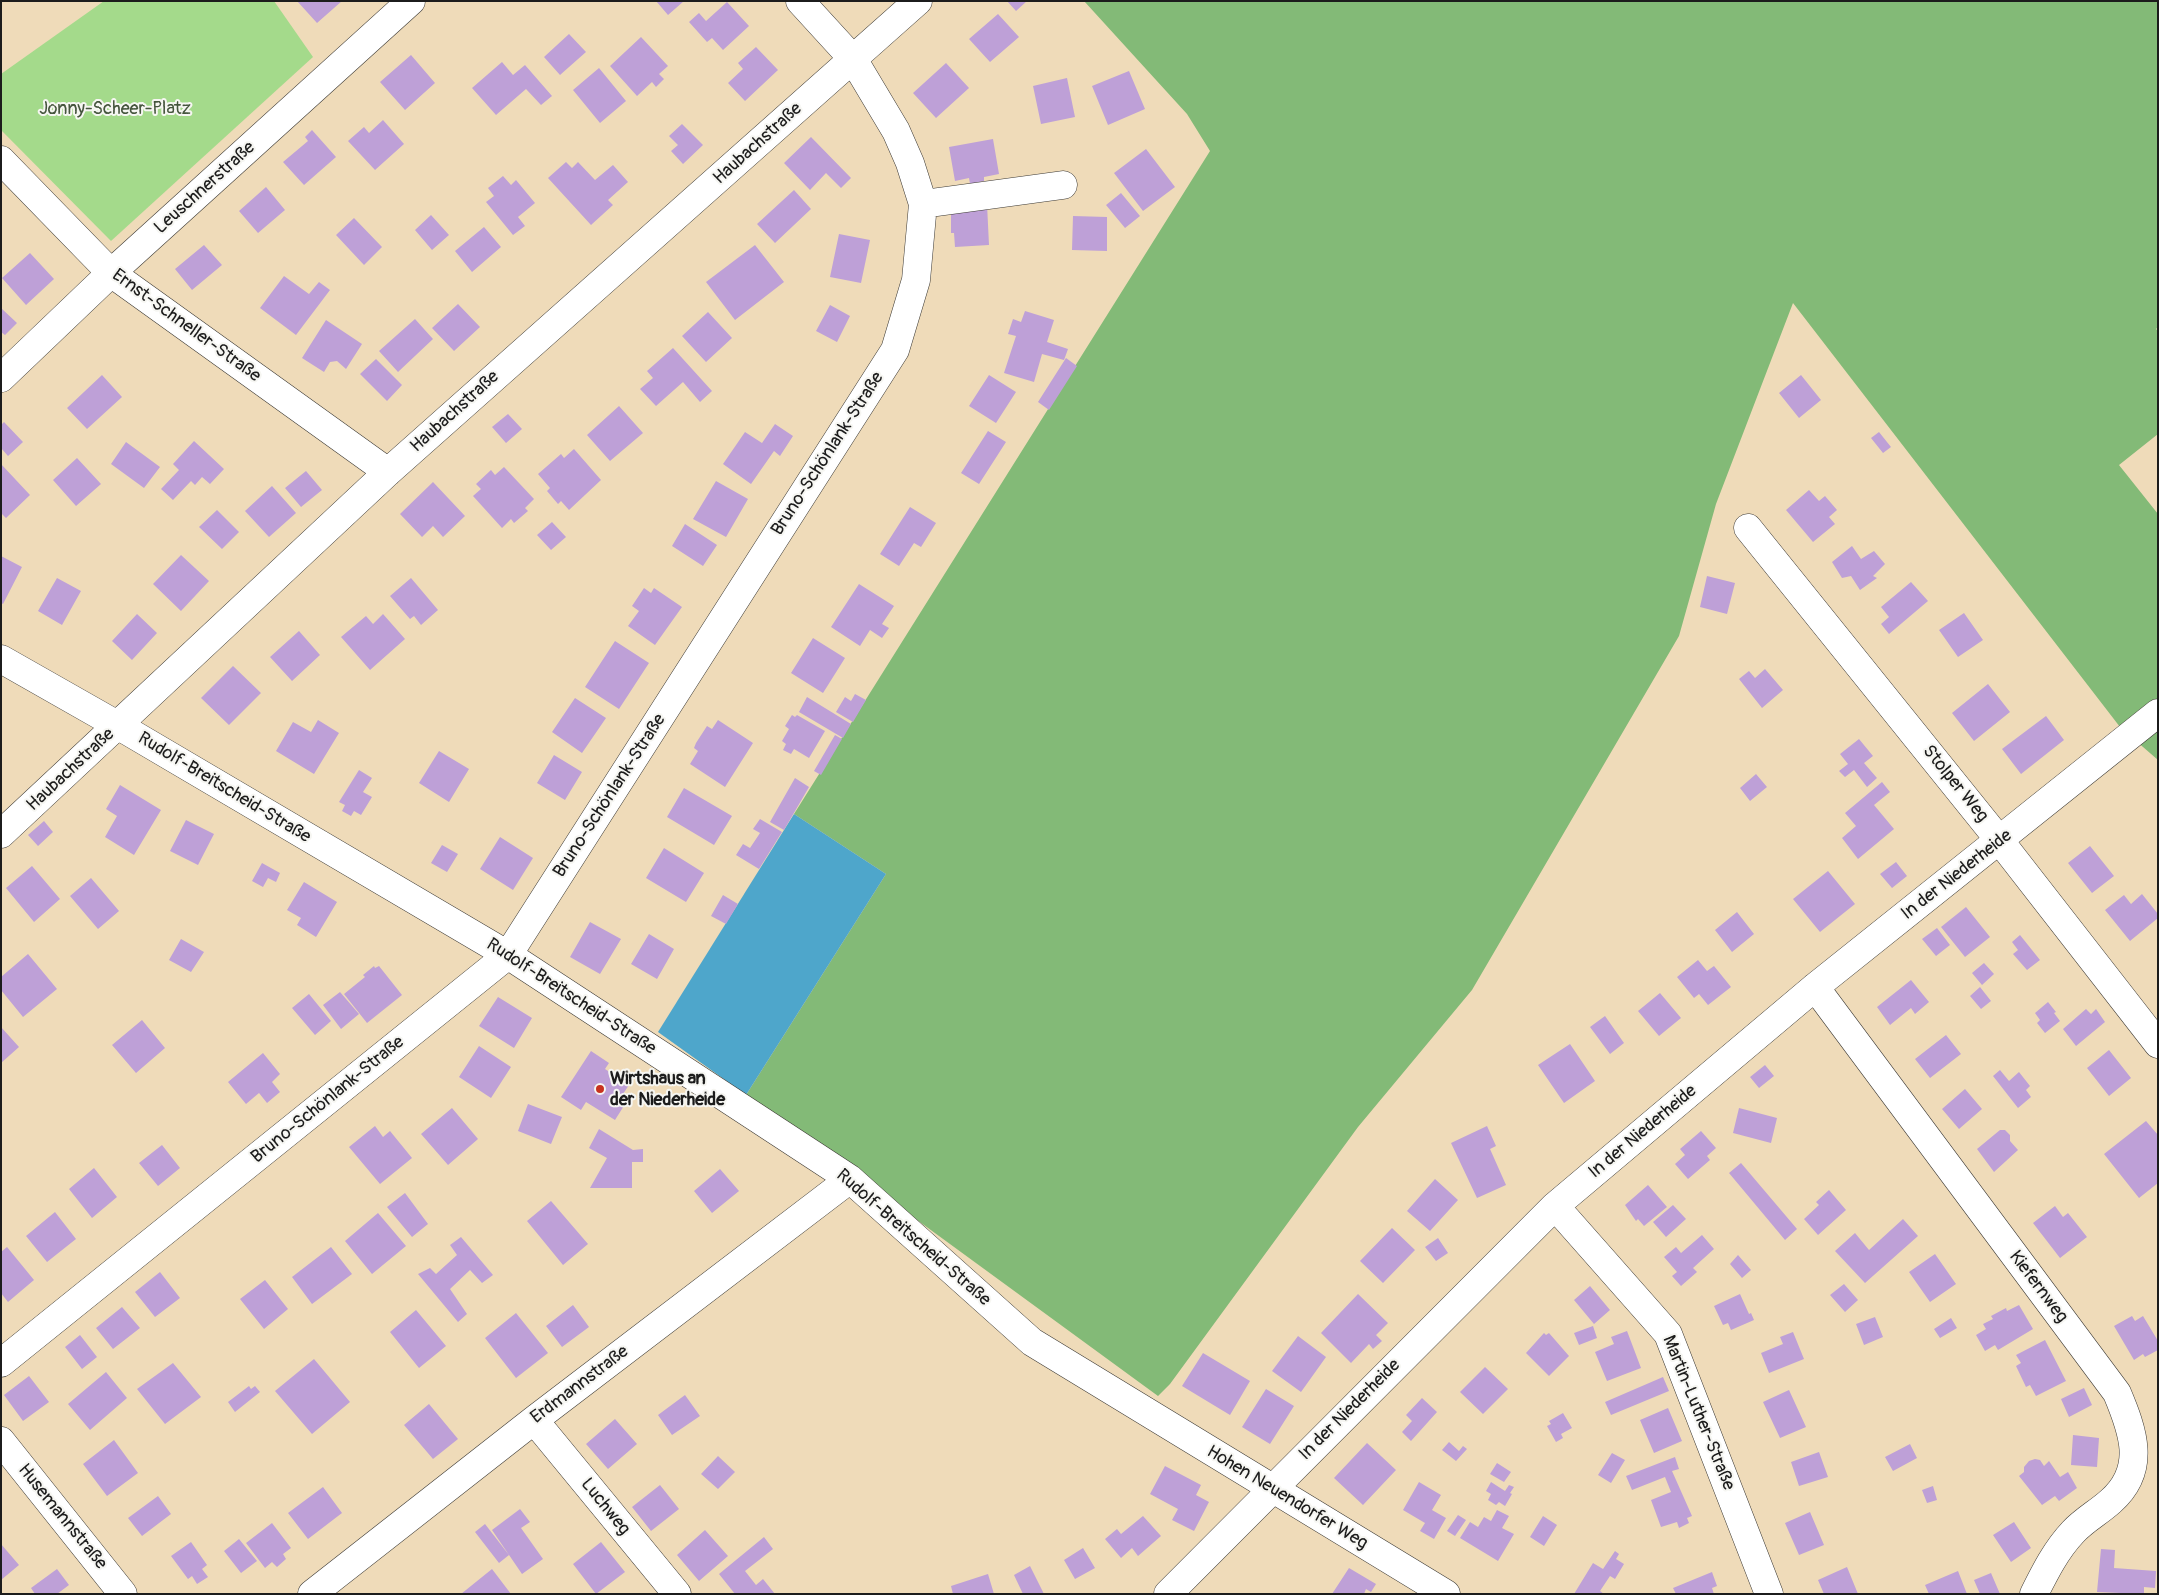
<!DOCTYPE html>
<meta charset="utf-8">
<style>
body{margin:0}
#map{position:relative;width:2159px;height:1595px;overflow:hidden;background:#efdbb9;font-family:Pangolin,sans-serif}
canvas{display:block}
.frame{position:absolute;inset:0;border:2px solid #1c1c1c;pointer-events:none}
</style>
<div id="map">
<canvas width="2159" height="1595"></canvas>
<div class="frame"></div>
</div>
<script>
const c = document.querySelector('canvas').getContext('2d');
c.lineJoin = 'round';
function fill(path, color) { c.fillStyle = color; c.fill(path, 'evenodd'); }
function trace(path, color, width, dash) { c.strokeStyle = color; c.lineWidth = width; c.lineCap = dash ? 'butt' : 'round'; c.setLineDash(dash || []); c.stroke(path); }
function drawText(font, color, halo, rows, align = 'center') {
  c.font = font + ' Pangolin,sans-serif'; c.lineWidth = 4; c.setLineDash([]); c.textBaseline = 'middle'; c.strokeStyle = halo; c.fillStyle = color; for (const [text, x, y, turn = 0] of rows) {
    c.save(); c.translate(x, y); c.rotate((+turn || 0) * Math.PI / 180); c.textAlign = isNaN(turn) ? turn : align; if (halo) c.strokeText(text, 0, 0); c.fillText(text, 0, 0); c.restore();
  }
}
fill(new Path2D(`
 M104 1H274L313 57 111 241 1 130V74Z`), '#a4da8b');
fill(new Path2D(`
 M1084 1H2158V327L2156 329 2158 331V434L2119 465 2158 514V760L2120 727 1793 303 1716 504 1679 636 1472 990 1358 1127 1170 1384 1158 1396 746 1095 886 874 794 814 1210 151 1187 114Z`), '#83ba77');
fill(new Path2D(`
 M794 814 886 874 746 1095 658 1032Z`), '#4ea6cb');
fill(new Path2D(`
 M297 1H342L317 23Z
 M656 1H684L668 15Z
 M1007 1H1027L1016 11Z
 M727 2 749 26 723 50 712 38 707 42 689 22 699 13 706 21Z
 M998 14 1019 37 990 62 969 39Z
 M569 34 586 52 560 75 544 57Z
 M641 37 668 66 659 74 664 79 656 87 652 82 637 96 610 66Z
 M756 47 778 70 745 101 728 83 743 69 738 63Z
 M411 55 435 83 405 110 380 82Z
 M502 62 513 75 525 65 552 96 541 105 526 89 496 115 472 88Z
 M946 63 969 88 936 118 913 93Z
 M599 68 626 101 600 123 573 90Z
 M1129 71 1145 109 1108 125 1092 86Z
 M1067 78 1075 117 1041 124 1033 86Z
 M383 120 404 144 375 170 348 141 364 127 369 133Z
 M682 124 703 145 683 164 671 151 678 145 669 136Z
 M312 130 336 157 304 185 283 162 308 141 305 137Z
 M811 137 851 178 841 188 826 173 810 190 784 163Z
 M993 139 999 174 984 177V181L970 184 969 178 955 181 949 147Z
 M1146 149 1175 187 1143 211 1114 173Z
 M566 162 572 168 578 162 595 180 613 165 628 182 608 200 613 205 591 225 548 178Z
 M503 176 511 185 516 180 535 203 518 217 525 226 513 235 486 202 494 196 488 188Z
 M266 187 285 210 258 233 239 211Z
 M794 190 811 209 775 243 757 224Z
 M1121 193 1140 216 1125 228 1106 205Z
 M987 204 989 245 955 247 954 233H951V206Z
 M431 215 449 235 432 250 415 230Z
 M1073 216 1107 217V251L1072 250Z
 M354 218 382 247 364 265 336 235Z
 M484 227 501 247 472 272 455 251Z
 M839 234 870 240 861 283 830 277Z
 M204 245 222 265 192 290 175 269Z
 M755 245 784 282 735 320 706 282Z
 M30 253 54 279 26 305 2 278Z
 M284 276 309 294 319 282 330 290 296 335 260 308Z
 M458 304 480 327 454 351 432 328Z
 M830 305 850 316 837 342 816 331Z
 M1 308 17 323 5 335 1 332Z
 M1025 311 1054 320 1047 342 1068 349 1064 360 1042 354 1034 382 1004 373 1016 336 1008 334 1013 319 1021 322Z
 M708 312 732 338 706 362 682 336Z
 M415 319 433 339 398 372 379 351Z
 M326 320 362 344 346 369 337 361 330 362 324 372 302 358Z
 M673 348 712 391 700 402 683 382 656 406 640 389 653 378 647 371Z
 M1066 358 1077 366 1049 410 1038 402Z
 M376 359 402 385 387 401 360 374Z
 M102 375 122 397 87 429 67 408Z
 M989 375 1016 392 996 423 969 406Z
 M1801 375 1821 400 1799 418 1779 393Z
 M619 406 643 433 610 461 587 435Z
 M508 414 522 429 506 443 492 427Z
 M4 422 23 442 8 456 1 448V425Z
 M775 424 793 436 780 456 774 451 751 484 723 464 745 432 762 443Z
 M988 431 1006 442 979 484 961 473Z
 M1879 432 1891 447 1883 453 1871 438Z
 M194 441 224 469 210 484 202 477 195 485 191 481 173 500 161 489 179 470 173 464Z
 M126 442 160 467 144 488 111 464Z
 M574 449 601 480 569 510 561 501 558 504 547 491 550 488 538 474 561 454 564 458Z
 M77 458 101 484 76 506 53 480Z
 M1 464 30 495 6 518 1 513Z
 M504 467 534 499 525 508 528 511 514 523 511 519 502 528 473 496 481 489 476 484 491 470 495 475Z
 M306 471 322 490 301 507 285 488Z
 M716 481 748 499 726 537 693 519Z
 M433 482 465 516 443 537 433 526 422 537 400 514Z
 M272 486 296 513 269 537 245 511Z
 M1809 490 1819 501 1825 496 1837 510 1829 517 1835 524 1813 542 1786 510Z
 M910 507 936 523 921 547 914 543 899 566 880 554Z
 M217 510 239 532 222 549 199 527Z
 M552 522 566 537 551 550 537 535Z
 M685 524 717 545 703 566 672 546Z
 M1852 546 1861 559 1874 551 1885 564 1873 576 1877 578 1860 590 1851 576 1842 578 1832 562Z
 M181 555 209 581 181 611 153 584Z
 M1 556 22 567 3 604 1 603Z
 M1707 576 1735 583 1727 614 1700 607Z
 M57 578 81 591 62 625 38 611Z
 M411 578 438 610 421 625 414 616 410 619 390 596Z
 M1911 582 1928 601 1889 634 1881 624 1889 617 1881 607Z
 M859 584 894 606 882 624 889 628 882 638 870 630 860 646 831 627Z
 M644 588 651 593 654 588 682 607 655 645 628 626 639 611 632 606Z
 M1964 613 1983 640 1958 657 1939 630Z
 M137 614 157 633 132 660 112 641Z
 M383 614 405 639 370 670 341 637 366 616 373 624Z
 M299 631 320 655 292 681 270 657Z
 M813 638 845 658 823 693 791 673Z
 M615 641 649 663 619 709 585 687Z
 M233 666 261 693 229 725 201 698Z
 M1765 669 1783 690 1762 708 1739 679 1749 671 1755 678Z
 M1988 684 2010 712 1974 741 1952 713Z
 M855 694 866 700 853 722 836 712 845 697 851 701Z
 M807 697 851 724 843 738 799 712Z
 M575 698 606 718 582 753 552 732Z
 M792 715 795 717 797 715 825 731 809 758 794 749 791 754 783 750 786 744 782 741 789 729 785 726Z
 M2046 716 2064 740 2021 774 2002 749Z
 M318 720 339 733 314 774 276 751 293 722 311 732Z
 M718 720 753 743 725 787 690 764 698 751 694 748 696 743 707 726 712 729Z
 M835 735 842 739 821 775 814 771Z
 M1859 739 1873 756 1864 763 1877 778 1867 787 1854 770 1845 777 1839 771 1848 764 1840 754Z
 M439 751 469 769 449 802 419 783Z
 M554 755 582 772 565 800 537 783Z
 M359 770 372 778 363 792 372 797 361 815 354 811 351 816 342 811 345 805 339 802Z
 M1756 774 1767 787 1750 801 1740 788Z
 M795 778 809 787 784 830 770 822Z
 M1882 782 1890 792 1874 805 1894 829 1858 859 1842 838 1856 826 1845 813Z
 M120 785 161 810 134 855 105 837 117 816 106 809Z
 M684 788 732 816 714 845 667 817Z
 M760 819 782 832 759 869 736 855 743 844 750 848 760 833 753 829Z
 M186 820 214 834 198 865 170 851Z
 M44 821 53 832 38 846 28 835Z
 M500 837 533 858 513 890 480 869Z
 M442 845 458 854 447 872 431 863Z
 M2090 846 2114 876 2092 893 2068 863Z
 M664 848 704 873 686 902 646 878Z
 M1896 862 1907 876 1892 888 1880 874Z
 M262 863 280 873 276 882 268 878 263 887 252 881Z
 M32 866 60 899 34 922 6 888Z
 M1828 871 1855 904 1820 932 1793 899Z
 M91 878 119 911 98 929 70 896Z
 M304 882 337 902 316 937 297 925 301 918 287 910Z
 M2142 894 2158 914V918L2130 941 2105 910 2124 895 2131 904Z
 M723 895 738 904 726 924 711 916Z
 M1966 907 1990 937 1965 957 1941 927Z
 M1737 912 1754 934 1732 952 1715 930Z
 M590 922 621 939 600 974 570 957Z
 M1937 928 1950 945 1936 956 1922 939Z
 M649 934 674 949 657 979 631 964Z
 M2020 935 2040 960 2027 970 2013 954 2018 950 2012 942Z
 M181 939 204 952 191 972 169 960Z
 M28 954 57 989 23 1017 1 990V977Z
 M1698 960 1707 971 1714 966 1731 987 1708 1005 1699 994 1694 998 1677 977Z
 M1984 963 1994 974 1982 985 1972 973Z
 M374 966 375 968 379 966 402 995 367 1023 344 994 365 977 363 975Z
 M1911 980 1929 1002 1915 1014 1911 1008 1890 1025 1877 1007Z
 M1980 987 1991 1001 1981 1009 1970 996Z
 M340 992 359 1014 341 1029 323 1005Z
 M1660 993 1681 1018 1659 1036 1638 1011Z
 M309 994 331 1021 315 1035 292 1008Z
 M498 997 532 1018 514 1048 479 1026Z
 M2048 1002 2056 1012 2054 1013 2060 1021 2045 1033 2037 1023 2040 1020 2035 1013Z
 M2086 1009 2091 1014 2096 1009 2105 1022 2076 1046 2063 1029Z
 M1605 1016 1624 1043 1610 1054 1590 1027Z
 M142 1020 165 1048 136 1073 112 1045Z
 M1 1027 19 1047 1 1063Z
 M1946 1035 1961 1054 1930 1078 1915 1059Z
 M1570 1044 1595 1081 1564 1103 1538 1065Z
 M479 1046 511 1067 491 1098 459 1077Z
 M2109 1050 2131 1078 2109 1096 2087 1068Z
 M591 1051 609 1063 605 1069 617 1077 620 1071 633 1079 621 1097 627 1101 615 1120 586 1102 581 1110 561 1097Z
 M263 1053 280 1074 272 1082 280 1092 267 1103 259 1093 246 1104 228 1082Z
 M1765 1065 1774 1076 1759 1088 1750 1077Z
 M2000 1070 2009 1081 2019 1072 2030 1086 2026 1090 2031 1097 2018 1108 1993 1076Z
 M1965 1089 1982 1109 1959 1129 1942 1109Z
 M528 1104 562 1117 551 1144 518 1131Z
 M452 1108 478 1139 448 1165 421 1134Z
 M1739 1108 1777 1118 1771 1143 1733 1133Z
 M2146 1121 2158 1135V1183L2139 1198 2104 1154Z
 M375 1126 383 1137 390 1131 412 1158 380 1184 349 1147Z
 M1487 1126 1496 1146 1490 1149 1506 1185 1477 1198 1451 1143Z
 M599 1129 633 1150 643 1149V1162H632V1188H590L607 1158 589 1148Z
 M2000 1130H2005L2010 1135V1141L2018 1150 1994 1172 1977 1149Z
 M1701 1131 1716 1148 1707 1156 1710 1160 1688 1179 1675 1164 1685 1155 1680 1149Z
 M162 1145 180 1168 158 1186 139 1163Z
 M1741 1163 1797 1229 1785 1240 1729 1173Z
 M94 1168 117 1197 92 1218 69 1189Z
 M720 1169 739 1191 712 1213 694 1191Z
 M1435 1179 1458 1200 1430 1231 1407 1211Z
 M1648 1185 1667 1207 1644 1226 1638 1219 1636 1221 1625 1205Z
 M1829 1190 1846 1210 1818 1235 1804 1219 1819 1205 1816 1202Z
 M405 1193 428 1224 412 1237 387 1207Z
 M551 1201 588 1244 563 1265 527 1221Z
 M1673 1205 1686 1219 1666 1237 1653 1222Z
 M2055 1206 2063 1217 2068 1213 2087 1237 2060 1258 2033 1223Z
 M55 1212 76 1239 47 1262 26 1236Z
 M378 1213 406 1246 372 1274 345 1241Z
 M1903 1219 1918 1236 1865 1283 1835 1251 1855 1233 1869 1250Z
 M1392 1228 1415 1250 1383 1283 1360 1261Z
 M1702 1235 1714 1249 1693 1268 1697 1272 1681 1286 1672 1276 1677 1272 1664 1257 1676 1247 1681 1253Z
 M461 1237 493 1275 482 1283 470 1270 450 1289 467 1314 458 1322 418 1274 430 1268 436 1274 457 1255 450 1245Z
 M1438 1238 1448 1253 1436 1261 1425 1247Z
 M7 1247 34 1280 8 1302 1 1293V1252Z
 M331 1247 352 1274 312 1304 292 1277Z
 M1935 1254 1956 1284 1930 1302 1909 1272Z
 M1738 1255 1751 1270 1742 1278 1730 1264Z
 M160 1272 180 1298 155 1317 135 1292Z
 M265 1280 288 1309 264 1329 240 1299Z
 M1844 1284 1858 1300 1845 1312 1830 1295Z
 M1590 1286 1610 1310 1594 1324 1574 1300Z
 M1358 1294 1388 1323 1376 1335 1382 1341 1373 1349 1369 1344 1351 1363 1321 1333Z
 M1740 1294 1749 1314 1751 1313 1754 1320 1731 1330 1728 1323 1723 1325 1714 1306Z
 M573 1305 589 1327 562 1347 546 1326Z
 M2019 1305 2033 1329 1998 1350 1995 1345 1985 1351 1976 1335 1986 1329 1983 1324 1993 1319 1991 1316 2006 1308 2007 1311Z
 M122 1307 140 1328 113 1349 96 1328Z
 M416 1310 446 1346 419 1368 390 1332Z
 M516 1313 548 1353 516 1378 485 1338Z
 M2132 1316 2135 1321 2143 1316 2158 1341V1350L2145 1357 2143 1354 2134 1360 2114 1326Z
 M1875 1317 1883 1337 1864 1345 1856 1324Z
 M1951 1318 1957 1328 1940 1338 1934 1329Z
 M1593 1326 1597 1338 1579 1345 1574 1333Z
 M1627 1331 1641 1368 1607 1381 1595 1352 1614 1344 1611 1337Z
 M1793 1332 1804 1359 1769 1373 1761 1353 1783 1344 1780 1337Z
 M1544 1333 1546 1335 1549 1333 1569 1356 1549 1376 1526 1353Z
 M80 1335 97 1357 82 1369 65 1347Z
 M1298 1336 1326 1357 1301 1392 1272 1371Z
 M2045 1340 2066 1381 2036 1396 2030 1385 2026 1387 2016 1366 2021 1363 2016 1355Z
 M1203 1353 1250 1381 1230 1415 1182 1386Z
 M314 1359 350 1402 312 1434 275 1391Z
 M173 1363 201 1397 165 1424 137 1389Z
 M1485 1367 1508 1389 1483 1414 1460 1392Z
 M106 1372 127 1398 90 1430 68 1404Z
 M29 1376 49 1402 23 1421 4 1395Z
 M1663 1377 1669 1391 1611 1415 1605 1402Z
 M249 1386 251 1389 255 1386 260 1392 235 1412 228 1402Z
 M2084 1388 2092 1405 2069 1417 2061 1399Z
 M1266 1389 1294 1406 1270 1444 1242 1427Z
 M1789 1390 1806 1427 1780 1438 1763 1402Z
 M685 1395 700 1416 672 1435 658 1415Z
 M1422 1398 1437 1412 1411 1441 1402 1432 1412 1421 1406 1415Z
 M429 1404 458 1439 433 1459 404 1425Z
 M1668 1408 1682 1441 1654 1453 1640 1420Z
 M1563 1413 1572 1428 1561 1434 1563 1438 1556 1442 1547 1426 1551 1424 1549 1421Z
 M615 1419 637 1444 608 1469 586 1444Z
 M2073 1435 2099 1438 2097 1467 2071 1465Z
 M114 1440 138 1473 107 1496 83 1464Z
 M1449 1442 1459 1451 1463 1446 1467 1449 1456 1461 1442 1450Z
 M1367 1443 1396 1470 1363 1505 1334 1478Z
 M1910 1444 1917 1458 1893 1471 1885 1457Z
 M1819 1452 1828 1477 1799 1486 1791 1462Z
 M1612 1453 1625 1460 1611 1483 1598 1475Z
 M718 1456 735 1472 718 1489 701 1474Z
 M1675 1457 1679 1469 1672 1471 1692 1516 1687 1518 1689 1523 1679 1528 1677 1522 1661 1527 1651 1500 1671 1492 1665 1477 1632 1490 1626 1476Z
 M2035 1459 2040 1460 2044 1466 2049 1461 2060 1477 2068 1472 2077 1488 2059 1501 2055 1496 2042 1505 2019 1476 2024 1472V1467L2029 1461Z
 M1497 1463 1511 1472 1504 1482 1490 1474Z
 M1165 1466 1201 1485 1196 1495 1209 1502 1194 1531 1172 1520 1178 1509 1150 1494Z
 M1419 1482 1441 1495 1432 1510 1446 1518 1434 1539 1420 1531 1425 1523 1403 1510Z
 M1491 1482 1505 1491 1509 1485 1514 1487 1510 1493 1512 1494 1505 1506 1499 1502 1496 1505 1488 1500 1491 1494 1486 1491Z
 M660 1485 679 1509 651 1531 632 1507Z
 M1933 1486 1937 1500 1927 1503 1922 1490Z
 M323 1487 342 1513 308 1539 288 1513Z
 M158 1496 171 1514 142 1536 128 1518Z
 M520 1509 530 1522 521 1528 543 1559 522 1574 492 1530Z
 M1497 1510 1509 1516 1502 1528 1514 1534 1498 1561 1460 1538 1470 1522 1478 1527 1484 1517 1491 1521Z
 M1810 1512 1824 1545 1799 1555 1785 1523Z
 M1458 1515 1466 1520 1455 1536 1447 1531Z
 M1143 1516 1161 1536 1138 1556 1132 1548 1121 1558 1105 1539 1117 1529 1121 1534Z
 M1543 1516 1557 1525 1544 1546 1530 1537Z
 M2014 1522 2031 1548 2011 1562 1993 1535Z
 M272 1523 291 1548 283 1554 286 1559 277 1567 272 1562 265 1568 246 1543Z
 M485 1524 509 1555 499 1563 475 1532Z
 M705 1530 728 1556 699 1581 677 1555Z
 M764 1537 773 1549 745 1571 756 1585 763 1579 775 1594H735L719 1574Z
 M239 1539 257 1561 241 1573 224 1551Z
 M191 1542 207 1565 202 1569 208 1577 197 1584 192 1576 188 1579 171 1556Z
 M601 1542 625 1572 596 1594 573 1564Z
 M1 1544 19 1565 1 1580Z
 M1083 1548 1095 1568 1075 1579 1064 1560Z
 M2101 1549 2115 1550 2114 1568 2156 1571 2155 1588 2144 1587V1594L2097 1592Z
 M1615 1551 1619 1554 1616 1559 1624 1564 1615 1579 1610 1576 1600 1591 1604 1594H1574L1593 1563 1603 1569Z
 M1030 1566 1044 1594H1023L1014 1575Z
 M1847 1567 1858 1594H1824L1818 1580Z
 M1349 1568 1376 1584 1371 1592 1366 1589 1364 1594H1332Z
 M57 1569 69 1585 57 1594H35L31 1588Z
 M492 1569 511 1594H461Z
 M1958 1571 1967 1594H1929L1925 1585Z
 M1712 1572 1717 1586 1712 1588 1714 1594H1676L1673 1588Z
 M1991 1573 2000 1594H1980L1974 1580Z
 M988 1574 994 1594H953L951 1586Z`), '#bea0d7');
const minor = new Path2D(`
 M1 160 111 273 388 472
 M923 204 1063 185
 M1 378 111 273 411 1
 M1748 528 2000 841 2158 1044
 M1 659 119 726 508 955 850 1179 1032 1342 1446 1594
 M1 834 388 472 918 1
 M1815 987 2117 1393C2133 1431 2147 1469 2111 1501 2099 1512 2084 1520 2073 1532 2056 1550 2045 1572 2034 1594
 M1555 1206 1668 1334 1769 1594
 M1 1363 508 955 895 350 916 280 923 204 910 163 896 131 853 59 800 1
 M534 1420 677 1594
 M1 1441 123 1594
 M312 1594 534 1420 850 1179
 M1168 1594 1555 1206 1815 987 2158 713`);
trace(minor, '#3c3934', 29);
trace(minor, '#fff', 28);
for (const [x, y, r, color] of [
 [600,1089,5,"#c8321e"]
]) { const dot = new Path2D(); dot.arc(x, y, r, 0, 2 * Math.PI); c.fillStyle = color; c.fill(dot); trace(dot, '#f6f6f2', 2); }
drawText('18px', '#45553d', '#f6f6f2', [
 ["Jonny-Scheer-Platz",115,109]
]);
drawText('18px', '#1c1c1c', '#f6f6f2', [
 ["Haubachstraße",758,144,-42],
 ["Leuschnerstraße",205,188,-42],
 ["Ernst-Schneller-Straße",186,326,36],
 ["Haubachstraße",455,412,-42],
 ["Bruno-Schönlank-Straße",828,454,-57],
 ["Haubachstraße",71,770,-43],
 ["Stolper Weg",1955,784,51],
 ["Rudolf-Breitscheid-Straße",224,788,31],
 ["Bruno-Schönlank-Straße",610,796,-57],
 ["In der Niederheide",1957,875,-38],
 ["Rudolf-Breitscheid-Straße",571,997,33],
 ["Bruno-Schönlank-Straße",328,1100,-39],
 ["In der Niederheide",1643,1132,-40],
 ["Rudolf-Breitscheid-Straße",913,1238,41],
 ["Kiefernweg",2038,1287,53],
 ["Erdmannstraße",580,1385,-37],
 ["In der Niederheide",1350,1410,-45],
 ["Martin-Luther-Straße",1698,1413,68],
 ["Hohen Neuendorfer Weg",1287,1498,31],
 ["Luchweg",605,1507,51],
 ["Husemannstraße",62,1517,51]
]);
drawText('bold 18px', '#1c1c1c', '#f6f6f2', [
 ["Wirtshaus an",610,1079],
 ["der Niederheide",610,1100]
], 'left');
</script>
